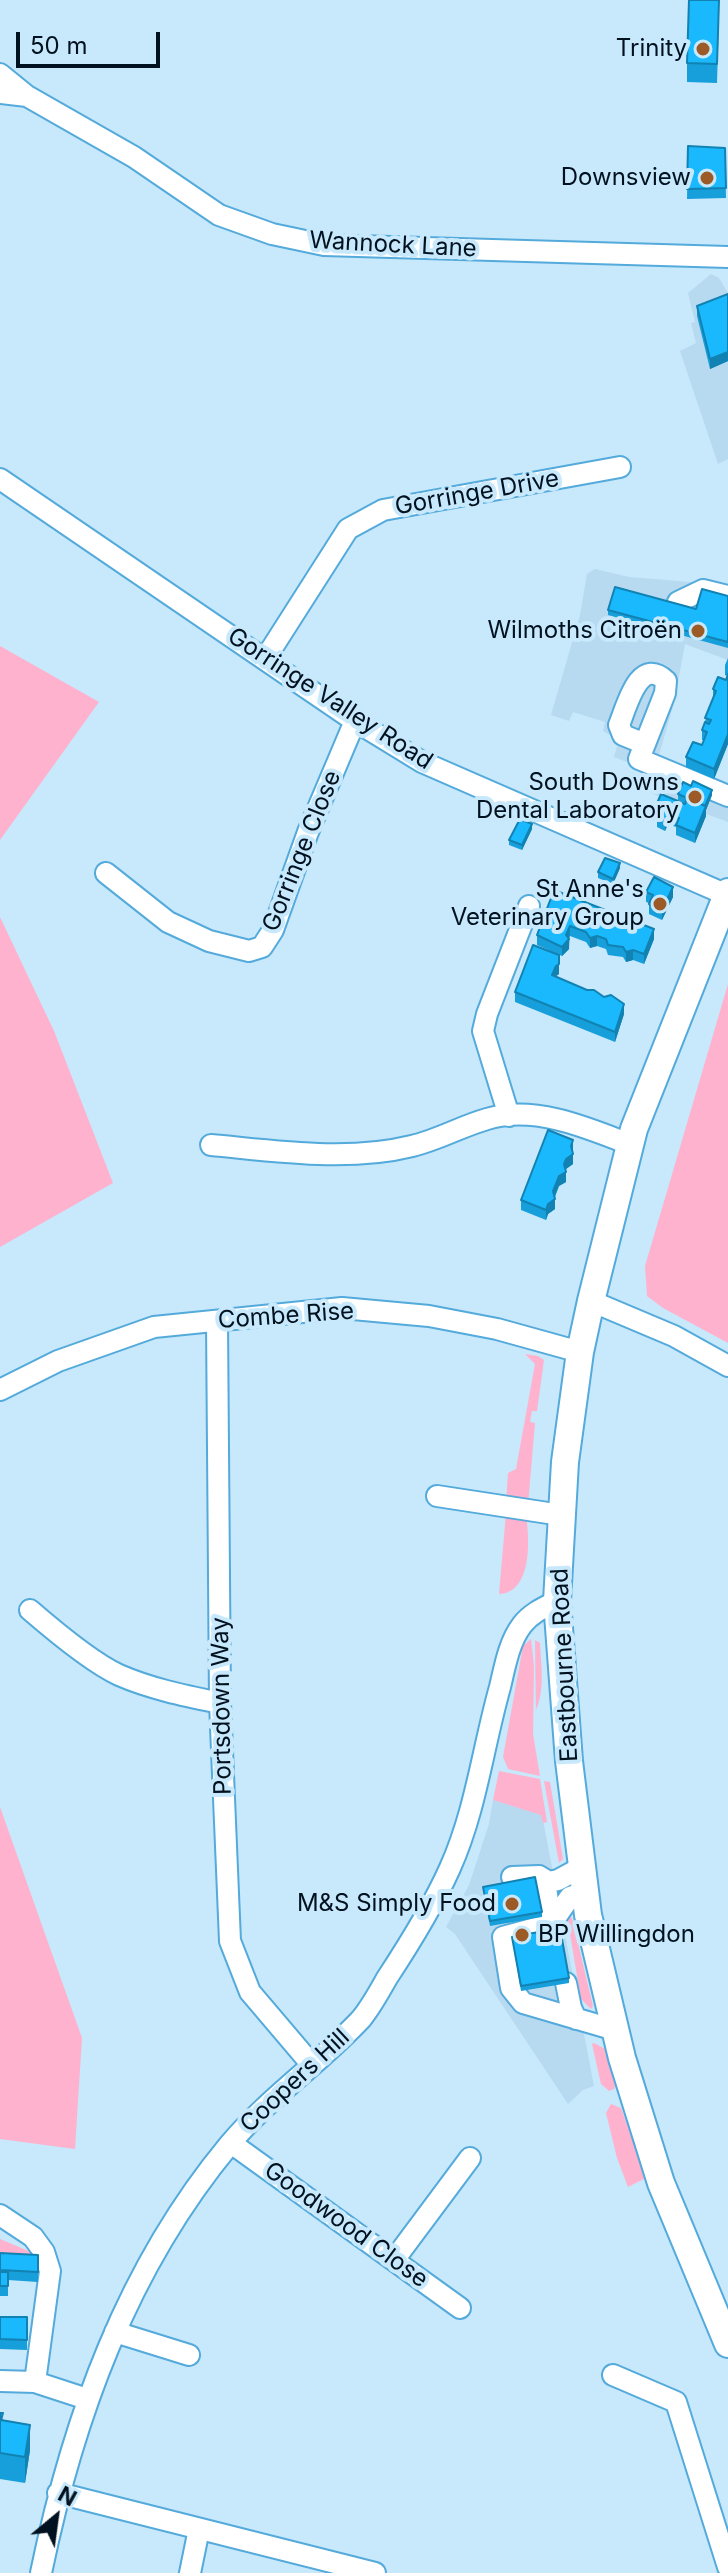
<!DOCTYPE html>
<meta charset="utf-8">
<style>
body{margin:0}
#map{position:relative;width:728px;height:2573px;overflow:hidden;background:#c8e8fc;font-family:Inter,sans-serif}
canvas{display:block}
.north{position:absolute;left:16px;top:2477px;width:80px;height:80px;-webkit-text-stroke:6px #c8e8fc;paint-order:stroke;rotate:29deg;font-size:22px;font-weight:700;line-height:32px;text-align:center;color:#00111f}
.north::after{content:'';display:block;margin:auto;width:28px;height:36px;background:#00111f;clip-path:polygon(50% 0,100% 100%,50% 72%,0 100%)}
.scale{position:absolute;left:16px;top:32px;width:144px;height:36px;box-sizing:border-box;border:4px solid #00111f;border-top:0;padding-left:10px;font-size:24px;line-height:28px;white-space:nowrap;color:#00111f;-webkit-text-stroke:6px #c8e8fc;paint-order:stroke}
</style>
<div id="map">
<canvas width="728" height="2573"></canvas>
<div class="north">N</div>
<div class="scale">50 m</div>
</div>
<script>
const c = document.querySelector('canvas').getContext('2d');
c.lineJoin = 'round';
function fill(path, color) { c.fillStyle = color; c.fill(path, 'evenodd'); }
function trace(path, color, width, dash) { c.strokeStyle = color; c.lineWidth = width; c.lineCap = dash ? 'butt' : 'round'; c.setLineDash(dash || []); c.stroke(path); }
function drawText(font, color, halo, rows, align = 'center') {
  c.font = font + ' Inter,sans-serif'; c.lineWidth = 8; c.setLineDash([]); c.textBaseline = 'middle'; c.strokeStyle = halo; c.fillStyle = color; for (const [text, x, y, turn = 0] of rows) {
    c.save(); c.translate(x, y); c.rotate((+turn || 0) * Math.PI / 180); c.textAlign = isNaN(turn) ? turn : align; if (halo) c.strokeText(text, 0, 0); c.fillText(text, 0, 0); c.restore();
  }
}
fill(new Path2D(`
 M711 274 719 278 728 293V459L718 464 680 351 696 343 691 323 695 322 688 293Z
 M595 569 629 577 728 585V660L685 644 674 703 657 762 728 786V822L650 793 658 774 614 757 619 740 603 731 605 722 573 712 569 721 551 715 580 615 587 574Z
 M493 1800 542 1815 594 2086 583 2090 568 2104 455 1934 446 1927 469 1885 489 1824Z`), '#b7daf0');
fill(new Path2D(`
 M0 646 99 702 0 840Z
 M0 917 54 1031 113 1183 0 1247Z
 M728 984V1343L663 1308 647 1296 645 1266Z
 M525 1354 538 1356 544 1360 537 1411H532L530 1422 535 1423 528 1505 506 1504 508 1473 516 1469 535 1364Z
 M506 1513 526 1516C530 1540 532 1593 499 1594Z
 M531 1639 534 1666 533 1734 540 1776 508 1769 503 1757 523 1646Z
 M535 1640 540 1643C541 1665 545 1689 536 1710Z
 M499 1771 540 1779 547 1822 543 1823 541 1815 493 1800Z
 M544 1781 550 1782 563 1859 559 1863Z
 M0 1807 82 2038 75 2149 0 2139Z
 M567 1916 572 1918 593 2006 591 2009 581 1999Z
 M594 2043 607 2050 616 2082 614 2089 609 2091 601 2084 592 2044Z
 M611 2104 621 2108 646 2178 628 2187 617 2158 606 2113Z
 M0 2239 38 2255 0 2263Z`), '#feb2ce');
const minor = new Path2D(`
 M0 74 27 96
 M0 93 27 96 134 157 219 215 272 234 324 245 728 257
 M0 479 355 721 422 762 727 895
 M678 602 703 590 728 596
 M265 659 348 529 383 510 620 467
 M645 744 623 735 619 725C627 706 639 655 666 681L665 693 639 759 728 796
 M106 873 168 922 209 941 249 951 262 947 273 930 308 832 355 721
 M509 1116 483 1031 487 1014 529 906
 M211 1145C276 1151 348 1162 412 1146 438 1140 462 1126 487 1119 534 1105 586 1127 629 1144
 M591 1301 674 1336 728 1366
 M217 1321 220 1703 230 1941 250 1992 312 2065
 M0 1390 58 1361 154 1327 342 1308 429 1316 497 1329 580 1352
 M437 1496 561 1515
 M30 1610C52 1629 93 1663 119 1675 151 1689 186 1696 220 1703
 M539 1876 549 1882 558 1880 582 1867
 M512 1877 539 1876 546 1887 551 1924
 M585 1892 570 1897 551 1924 503 1937 511 1988 523 2003 615 2030
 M566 1983 571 2008 576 2019
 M231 2143 460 2308
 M0 2215 33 2237 44 2252 50 2271 35 2382 87 2399
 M394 2260 470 2158
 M115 2332 189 2355
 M613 2375 676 2402 728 2567
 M0 2381 35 2382
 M58 2493 375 2573
 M41 2573C73 2418 127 2268 229 2145 268 2098 320 2063 361 2019 371 2007 379 1992 387 1978 410 1943 433 1906 450 1868 476 1810 483 1747 500 1687 505 1666 509 1642 522 1625 531 1613 545 1607 557 1601
 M190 2573 199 2529`);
const major = new Path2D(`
 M728 892 634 1129 591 1301 580 1352 565 1462 557 1601 569 1761 588 1915 622 2058 661 2183 728 2344`);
trace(minor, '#53aadb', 24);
trace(major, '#53aadb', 30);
trace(minor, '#fff', 20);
trace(major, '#fff', 26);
fill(new Path2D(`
 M719 17 717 83 687 82V63Z
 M688 146 725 148 726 198 687 199Z
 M728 294V361L710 369 697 316V306Z
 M728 596V648L608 615V610L696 609Z
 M728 658V744L714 779 686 767V757L702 745 704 740H702V730L713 698V689L726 680 727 676 725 675V665Z
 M678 794 712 795 706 810V816L695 843 676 835V827L668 824 665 831 657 827V819L655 818V808L685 804V803L678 800Z
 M532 829 522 850 509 845V840Z
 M620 868 613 884 598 878V872Z
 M554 890 654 939 644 964 633 960 626 962 623 957 608 955 606 949 597 946 590 948 586 942 570 936 568 939 569 949 562 956 537 945V935Z
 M646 892 673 897 662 920 649 914V903L646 902Z
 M533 945 559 974 555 977 624 1014 615 1042 515 1002V992Z
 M573 1150V1164L566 1169V1182L559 1186 555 1197V1209L548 1214 546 1220 521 1210V1200Z
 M483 1887 542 1912V1917L490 1926Z
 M512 1937 569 1978V1983L521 1991Z
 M0 2253 38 2255V2282L8 2280V2296H0Z
 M0 2317H27V2350L0 2349Z
 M0 2413 3 2420 30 2450 25 2483 0 2479Z`), '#169fda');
fill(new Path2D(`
 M728 352V361L710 369V359Z
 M728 734V744L714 779V769Z
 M712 790V795L706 810V816L695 843V833Z
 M668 814V824L665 831V821Z
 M532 824V829L522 850V845Z
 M620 863V868L613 884V879Z
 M673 887V897L662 920V910Z
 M570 926 569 949 562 956V947Z
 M654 929V939L644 964V954Z
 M597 936V946L590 948V938Z
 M633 950V960L626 962V952Z
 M559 964V974L556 976 552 985V975L556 966Z
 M624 1004V1014L615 1042V1032Z
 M573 1140V1150L571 1155 573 1154V1164L566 1169 564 1173 566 1172V1182L559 1186 553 1200 555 1199V1209L548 1214 546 1220V1210Z
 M30 2425V2450L25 2483V2457Z`), '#1282b2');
const building = new Path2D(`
 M689 0H719L717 64 687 63Z
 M688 146 725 148 726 188 687 189Z
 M728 294V352L710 359 697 306Z
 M615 587 696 609 702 589 728 596V642L608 610Z
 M728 674V734L714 769 686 757 693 742 702 745 707 732 702 730 705 722 709 724 711 720 705 718 716 691 713 689 718 677 726 680Z
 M693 781 712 790 705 806 678 794 683 782 691 786Z
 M661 794 685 804 687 799 706 806 695 833 676 825 679 818 668 814 665 821 657 817 660 810 655 808Z
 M520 819 532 824 522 845 509 840Z
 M605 858 620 863 613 879 598 872Z
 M654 877 673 887 662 910 649 904 653 895 646 892Z
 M554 890 654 929 644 954 633 950 626 952 623 947 608 945 606 939 597 936 590 938 586 932 570 926 566 935 569 939 562 947 537 935Z
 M533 945 559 955V964L556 966 552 975 587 990H594L604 997 611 995 624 1004 615 1032 515 992Z
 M548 1130 573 1140 571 1146 573 1154 566 1159 564 1164 566 1172 559 1176 553 1191 555 1199 548 1204 546 1210 521 1200Z
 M535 1877 542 1912 490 1921 483 1887Z
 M560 1928 569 1978 521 1986 512 1937Z
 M0 2253 38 2255V2272L0 2270Z
 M0 2272H8V2286H0Z
 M0 2317H27V2340L0 2339Z
 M0 2413H3L1 2420 30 2425 25 2457 0 2453Z`);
fill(building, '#1ab9fe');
trace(building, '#1282b2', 2);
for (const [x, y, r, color] of [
 [703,49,8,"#9c5a26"],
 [707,178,8,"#9c5a26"],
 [698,631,8,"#9c5a26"],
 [695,797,8,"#9c5a26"],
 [660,904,8,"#9c5a26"],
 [512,1904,8,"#9c5a26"],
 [522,1935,8,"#9c5a26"]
]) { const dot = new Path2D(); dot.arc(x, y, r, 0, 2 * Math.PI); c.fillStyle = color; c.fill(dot); trace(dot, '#c8e8fc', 3); }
drawText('24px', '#00111f', '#c8e8fc', [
 ["Trinity",687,49],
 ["Downsview",691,178],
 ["Wilmoths Citroën",682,631],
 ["South Downs",679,783],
 ["Dental Laboratory",679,811],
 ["St Anne's",644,890],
 ["Veterinary Group",644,918],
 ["M&S Simply Food",496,1904],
 ["BP Willingdon",538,1935,"left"]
], 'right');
drawText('24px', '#00111f', '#c8e8fc', [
 ["Wannock Lane",393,245,3],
 ["Gorringe Drive",477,493,-10],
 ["Gorringe Valley Road",330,699,33],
 ["Gorringe Close",302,851,-68],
 ["Combe Rise",286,1316,-4],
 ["Eastbourne Road",565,1665,-93],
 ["Portsdown Way",222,1706,-91],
 ["Coopers Hill",295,2081,-43],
 ["Goodwood Close",346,2225,36]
]);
</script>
